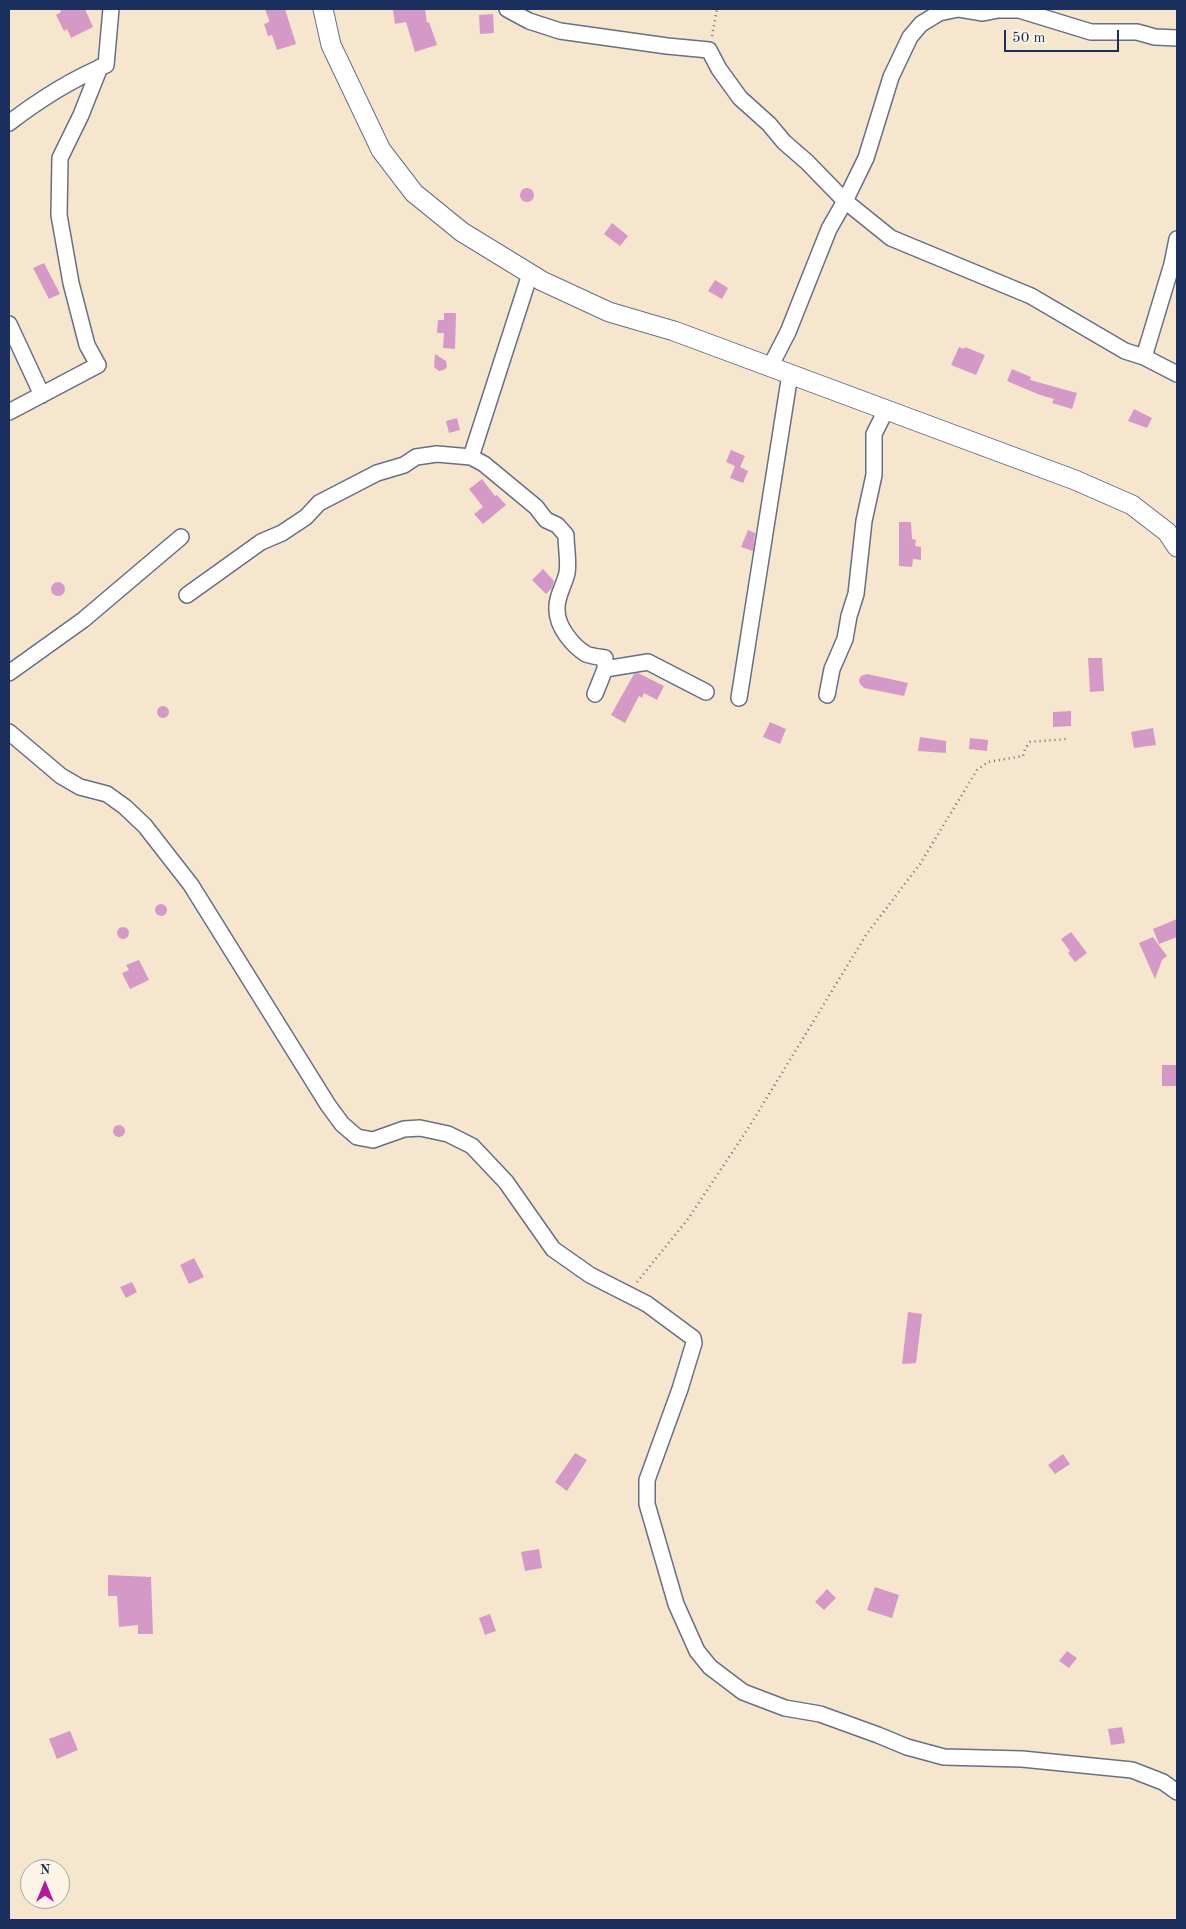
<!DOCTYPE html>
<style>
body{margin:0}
#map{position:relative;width:1186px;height:1929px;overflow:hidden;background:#f6e6cd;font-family:"Old Standard TT",serif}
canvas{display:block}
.frame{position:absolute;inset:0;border:10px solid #1b2f5e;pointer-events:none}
.north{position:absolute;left:20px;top:1859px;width:50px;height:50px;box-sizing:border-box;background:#fcf5e5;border:1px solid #a2a6af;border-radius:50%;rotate:0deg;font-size:14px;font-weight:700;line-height:20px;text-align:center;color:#1b2f5e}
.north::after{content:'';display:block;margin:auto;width:18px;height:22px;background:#b5179e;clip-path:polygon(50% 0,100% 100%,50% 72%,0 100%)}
.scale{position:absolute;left:1004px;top:30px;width:115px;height:22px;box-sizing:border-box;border:2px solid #1b2f5e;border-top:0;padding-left:6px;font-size:15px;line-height:18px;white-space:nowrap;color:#1b2f5e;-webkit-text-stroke:4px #fcf5e5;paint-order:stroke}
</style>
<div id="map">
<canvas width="1186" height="1929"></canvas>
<div class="frame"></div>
<div class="north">N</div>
<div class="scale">50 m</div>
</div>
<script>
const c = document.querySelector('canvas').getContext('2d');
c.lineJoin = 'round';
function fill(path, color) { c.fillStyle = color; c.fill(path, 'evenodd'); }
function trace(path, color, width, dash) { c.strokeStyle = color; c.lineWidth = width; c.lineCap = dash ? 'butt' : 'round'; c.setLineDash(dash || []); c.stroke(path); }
fill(new Path2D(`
 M60 9H85L93 27 71 38 67 29 64 31 56 15 61 12Z
 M265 9H285L296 44 277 50 272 35 268 36 264 24 269 22V20Z
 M393 9H425L427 23 429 22 437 45 415 52 406 22 395 24Z
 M493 14 494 33 480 34 479 15Z
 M520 195a7 7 0 1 1 14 0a7 7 0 1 1-14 0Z
 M612 223 628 236 620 246 604 234Z
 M44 263 60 294 49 299 33 268Z
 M715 280 728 288 722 299 708 291Z
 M444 313H456L455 349 443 348 444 333H437L438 320H444Z
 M959 347 964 349 965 347 985 355 976 375 951 365Z
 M435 354 446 361 447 367 444 370 439 371 434 367Z
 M1012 369 1031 377 1030 380 1077 393 1072 409 1052 403 1054 399 1040 395 1007 381Z
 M1134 409 1152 418 1147 428 1128 421Z
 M457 418 460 430 449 433 446 421Z
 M731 450 745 456 740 467 748 471 743 483 730 478 735 466 726 462Z
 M482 479 495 496 497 495 506 505 483 524 474 514 483 507 469 489Z
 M899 522H911L912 539 916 540 915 546 921 547V560L913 559 912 567 899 566Z
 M748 530 755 533 753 551 741 547Z
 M543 569 554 581 552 588 546 594 532 580Z
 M51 589a7 7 0 1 1 14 0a7 7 0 1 1-14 0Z
 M1088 658H1102L1104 691 1090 692Z
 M638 673 664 686 657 700 644 693 642 698 639 696 625 723 611 715 634 674Z
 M867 674 908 683 904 696 864 688 860 684 859 680 861 676Z
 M157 712a6 6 0 1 1 12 0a6 6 0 1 1-12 0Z
 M1071 711V726L1053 727V712Z
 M770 722 786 729 780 744 763 737Z
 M1153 728 1156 745 1134 748 1131 732Z
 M920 737 946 741V753L918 751Z
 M970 738 988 740 987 751 969 749Z
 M155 910a6 6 0 1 1 12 0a6 6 0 1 1-12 0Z
 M1177 919V937L1159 944 1153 929Z
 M117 933a6 6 0 1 1 12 0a6 6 0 1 1-12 0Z
 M1071 932 1087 953 1075 962 1068 953 1070 951 1061 939Z
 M1153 937 1167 956 1162 960 1155 979 1139 943Z
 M139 960 149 980 130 989 122 973 129 970 126 965Z
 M1162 1065H1177V1086H1162Z
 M113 1131a6 6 0 1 1 12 0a6 6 0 1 1-12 0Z
 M194 1258 204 1277 189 1284 180 1265Z
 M132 1282 137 1292 126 1298 120 1287Z
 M908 1312 922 1314 916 1363 902 1364Z
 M575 1453 587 1460 567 1491 555 1482Z
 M1063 1454 1070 1464 1055 1474 1048 1465Z
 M539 1549 542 1568 525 1571 521 1552Z
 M108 1575 151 1577 153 1634H138V1625L119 1627 117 1596H108Z
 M875 1587 899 1595 892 1618 867 1610Z
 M827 1589 836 1598 824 1610 815 1602Z
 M490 1614 496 1631 485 1635 479 1618Z
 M1067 1651 1077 1658 1069 1668 1059 1661Z
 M1122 1727 1125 1743 1111 1745 1108 1729Z
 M70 1731 78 1750 57 1759 49 1739Z`), '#d599c8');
const minor = new Path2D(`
 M507 9 529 21 560 31 667 46 709 50 719 69 740 98 769 124 784 142 807 162 845 201 866 158 891 77 910 37 921 24 939 13 958 9
 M959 9 983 13 998 10H1019L1091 32H1137L1155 37 1177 38
 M9 123C39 100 70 80 106 65L111 9
 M9 324 42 395
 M1144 357 1177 374
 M770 367 788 332 829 229 845 201 891 238 1031 296 1125 351 1144 357 1172 264 1177 239
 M9 412 98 365 87 345 71 283 59 215 60 158 81 115 100 67
 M471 457 530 274
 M187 595 261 542 282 533 306 517 319 503 377 473 404 465 416 457 437 454 471 457 484 464 536 507 546 520 557 525 566 535C566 548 569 561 567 573 564 586 556 597 557 610 557 627 573 646 586 654 591 656 599 657 605 658V669L595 694
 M605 669 648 662 706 692
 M9 673 83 620 181 537
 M827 695 832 669 845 639 849 616 856 594 864 521 874 475V434L886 410
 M739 698 790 374
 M9 732 61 776 80 787 107 794 125 807 145 826 191 885 328 1105 342 1124 357 1137 373 1140 404 1129 420 1128 448 1134 472 1146 506 1182 553 1249 590 1275 647 1304 693 1338 694 1343 680 1389 647 1480V1504L676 1604 697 1651 710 1667 743 1692 785 1708 820 1714 878 1735 907 1747 944 1757 1022 1759 1132 1770 1163 1782 1177 1792`);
const tertiary = new Path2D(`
 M323 9 331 45 381 150 414 193 462 232 542 281 609 312 674 331 1075 480 1132 505 1167 532 1177 547`);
trace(minor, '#686f85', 18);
trace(tertiary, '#686f85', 21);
trace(new Path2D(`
 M712 36 717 9
 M637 1282 688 1219 749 1127 866 935 920 864 977 770 988 762 1023 756 1025 749 1030 742 1066 739`), '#686f85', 2.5, [1, 4]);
trace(minor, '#fff', 15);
trace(tertiary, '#fff', 19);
</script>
